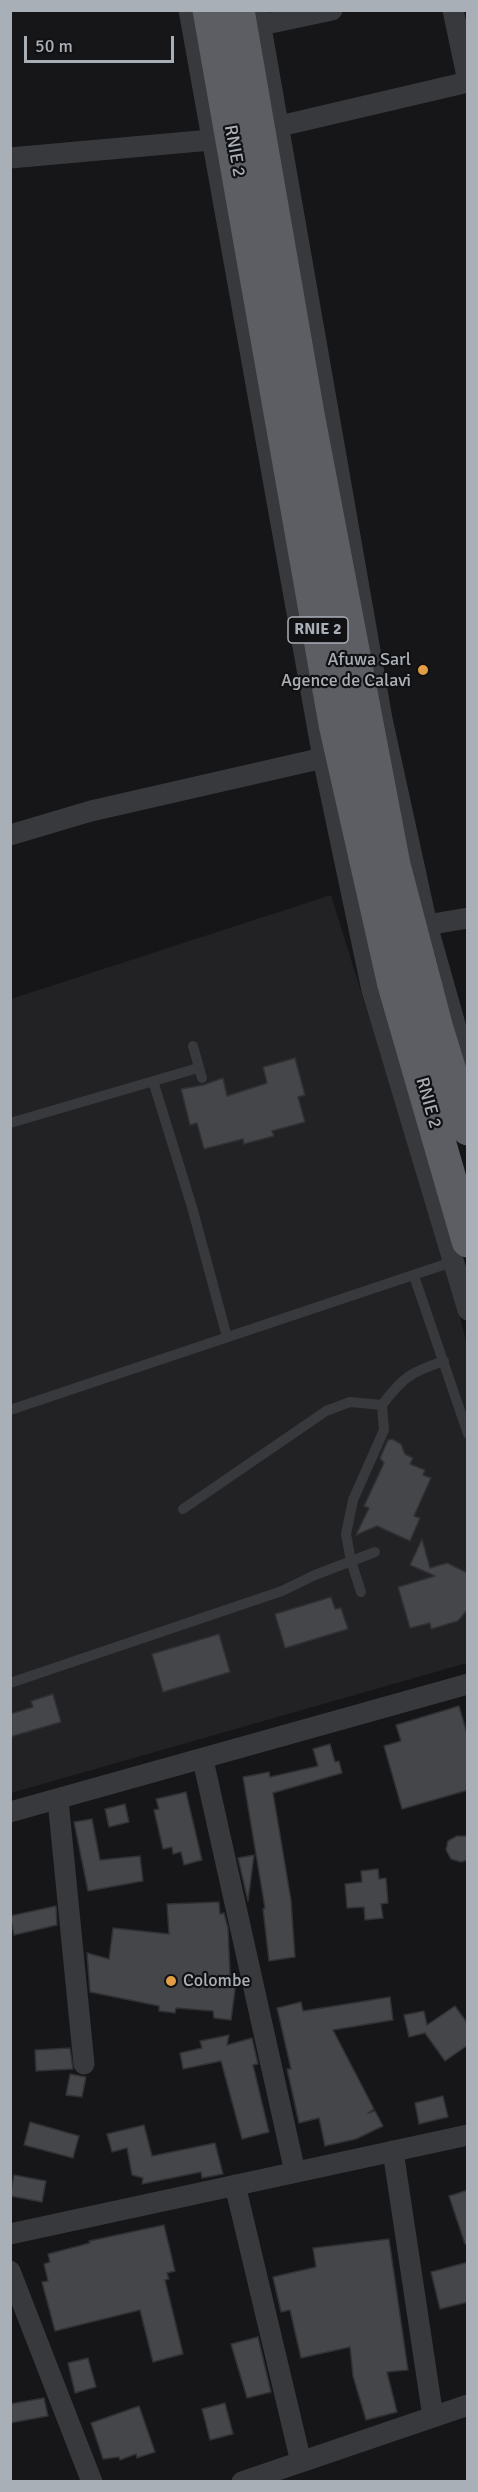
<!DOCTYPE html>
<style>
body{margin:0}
#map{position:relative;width:478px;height:2492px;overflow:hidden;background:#161618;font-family:Signika,sans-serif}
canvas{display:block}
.frame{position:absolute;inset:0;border:12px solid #a9afb6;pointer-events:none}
.scale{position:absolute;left:24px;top:36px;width:150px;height:27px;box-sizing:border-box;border:3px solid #a9afb6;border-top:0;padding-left:8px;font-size:18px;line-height:21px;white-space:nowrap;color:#a9afb6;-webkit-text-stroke:4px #111113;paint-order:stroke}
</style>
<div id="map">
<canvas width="478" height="2492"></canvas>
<div class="frame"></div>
<div class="scale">50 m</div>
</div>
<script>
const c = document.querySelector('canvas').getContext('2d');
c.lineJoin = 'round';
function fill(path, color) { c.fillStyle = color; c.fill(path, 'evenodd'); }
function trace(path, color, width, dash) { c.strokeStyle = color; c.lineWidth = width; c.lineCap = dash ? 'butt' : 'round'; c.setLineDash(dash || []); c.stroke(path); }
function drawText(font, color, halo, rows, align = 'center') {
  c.font = font + ' Signika,sans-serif'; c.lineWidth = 4.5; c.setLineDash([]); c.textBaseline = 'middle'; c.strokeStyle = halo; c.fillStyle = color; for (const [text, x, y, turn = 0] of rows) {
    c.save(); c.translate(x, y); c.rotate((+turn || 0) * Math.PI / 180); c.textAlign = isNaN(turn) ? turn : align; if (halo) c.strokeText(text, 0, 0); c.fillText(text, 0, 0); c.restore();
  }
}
fill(new Path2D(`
 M331 895 446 1265 467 1344V1663L11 1793V999Z`), '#222225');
const building = new Path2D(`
 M295 1058 305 1095 298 1097 305 1122 272 1131 274 1136 244 1144 243 1139 204 1149 197 1123 190 1125 181 1089 203 1085 223 1078 227 1096 267 1083 263 1067Z
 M392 1439 401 1444 405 1454 413 1458 410 1464 425 1470 423 1475 431 1478 414 1516 420 1518 410 1541 377 1526 356 1535 369 1508 364 1506 384 1463 380 1458 388 1440Z
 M422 1539 430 1568 447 1563 468 1573V1609L458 1621 431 1629 430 1623 410 1628 398 1587 435 1576 410 1565Z
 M331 1597 335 1609 341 1608 348 1629 285 1648 275 1614Z
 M219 1634 230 1672 163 1692 152 1654Z
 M53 1694 61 1722 10 1737V1714L33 1707 31 1701Z
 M459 1706 468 1737V1790L402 1809 384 1746 401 1741 396 1725Z
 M330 1744 335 1762 339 1761 342 1773 273 1793 291 1900 295 1957 269 1961 263 1909 265 1908 243 1777 269 1772 270 1777 318 1766 313 1749Z
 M186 1792 202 1860 184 1865 181 1852 173 1854 172 1847 163 1849 154 1810 159 1809 156 1799Z
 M125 1804 129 1822 109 1827 105 1809Z
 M92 1819 100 1860 140 1856 143 1881 88 1891 74 1822Z
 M457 1836H468V1860L461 1862 451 1859 446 1850 448 1841Z
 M254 1855 248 1901 238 1858Z
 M378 1869 379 1879 386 1878 388 1903 381 1904 383 1918 365 1920 364 1907 347 1908 345 1884 362 1882 361 1871Z
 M219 1902 220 1914 224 1913 228 1928 230 1974 237 1975 231 2020 214 2018 213 2011 176 2008 175 2013 159 2011V2006L90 1992 87 1953 109 1959 113 1928 169 1934 167 1904Z
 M56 1906 57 1925 14 1935 10 1916Z
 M390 1997 393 2020 333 2030 374 2109 368 2113 375 2111 383 2126 356 2139 325 2146 319 2118 299 2123 287 2069H291L277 2008 301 2002 303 2011Z
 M455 2006 468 2024V2045L445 2061 425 2033 409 2037 404 2015 424 2011 427 2025Z
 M229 2035 227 2045 252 2038 258 2064 253 2065 269 2132 242 2139 221 2061 183 2069 180 2053 202 2048 200 2041Z
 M70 2048 73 2069 36 2071 35 2050Z
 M70 2074 86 2077 82 2097 66 2095Z
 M443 2096 448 2117 419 2124 415 2103Z
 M30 2122 79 2136 73 2158 24 2145Z
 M144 2125 152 2156 215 2143 223 2174 202 2178 201 2172 142 2184 143 2178 132 2175 127 2148 112 2152 107 2134Z
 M14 2175 46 2181 42 2202 10 2196Z
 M468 2190V2243L465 2244 449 2196Z
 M164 2225 175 2271 167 2273 169 2279 165 2280 183 2354 153 2362 140 2310 55 2331 42 2282 48 2281 44 2264 50 2262 48 2254 90 2243 89 2241Z
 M389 2239 408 2370 387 2372 397 2412 366 2420 353 2376 350 2347 301 2358 290 2310 281 2312 273 2277 316 2267 313 2248Z
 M468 2262V2302L440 2309 431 2272Z
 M258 2337 271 2392 247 2398 231 2344Z
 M88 2358 96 2387 75 2393 68 2363Z
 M44 2398 48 2416 10 2423V2404Z
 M225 2403 233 2434 210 2440 202 2409Z
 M139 2406 155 2452 137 2458 136 2454 120 2460 119 2457 103 2459 91 2423Z`);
fill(building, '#45464a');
trace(building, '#303134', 1.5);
trace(new Path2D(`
 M193 1046 202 1078
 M153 1081 192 1207 227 1337
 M10 1123 198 1068
 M414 1276 468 1434
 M10 1410 452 1262
 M183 1509 326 1411 350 1402 382 1405C403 1377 411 1372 444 1361
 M361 1592 351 1561 346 1534 353 1500 384 1430 382 1405
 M10 1683 282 1591 315 1575 375 1552`), '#37393c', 10);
trace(new Path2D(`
 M189 10 323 758 372 990 468 1310
 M258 10 382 719 427 925 468 1070
 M453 10 468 81
 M247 28 332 10
 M280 126 468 82
 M10 158 211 140
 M10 835 91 811 323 758
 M427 925 468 918
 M203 1760 295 2172
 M58 1800 84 2064
 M10 1812 468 1684
 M393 2151 433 2417
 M235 2185 301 2462
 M10 2234 468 2135
 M10 2271 92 2482
 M242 2482 468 2405`), '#37393c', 21);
trace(new Path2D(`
 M209 10 335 724 394 985 468 1241
 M238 10 308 414 394 865 437 1029 468 1129`), '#5c5e64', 33);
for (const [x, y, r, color] of [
 [423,670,6,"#e19e45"],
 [171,1981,6,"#e19e45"]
]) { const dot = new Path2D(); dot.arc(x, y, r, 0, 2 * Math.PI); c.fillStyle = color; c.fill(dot); trace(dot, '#111113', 2); }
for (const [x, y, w] of [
 [318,630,60]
]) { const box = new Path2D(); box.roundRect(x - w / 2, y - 13, w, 26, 4.5); c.fillStyle = '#111113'; c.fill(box); trace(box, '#a9afb6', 1.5); }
drawText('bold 16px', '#a9afb6', null, [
 ["RNIE 2",318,630]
]);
drawText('18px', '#a9afb6', '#111113', [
 ["RNIE 2",234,151,80],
 ["RNIE 2",428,1103,74]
]);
drawText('18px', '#a9afb6', '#111113', [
 ["Afuwa Sarl",411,660],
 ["Agence de Calavi",411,681],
 ["Colombe",183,1981,"left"]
], 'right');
</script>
